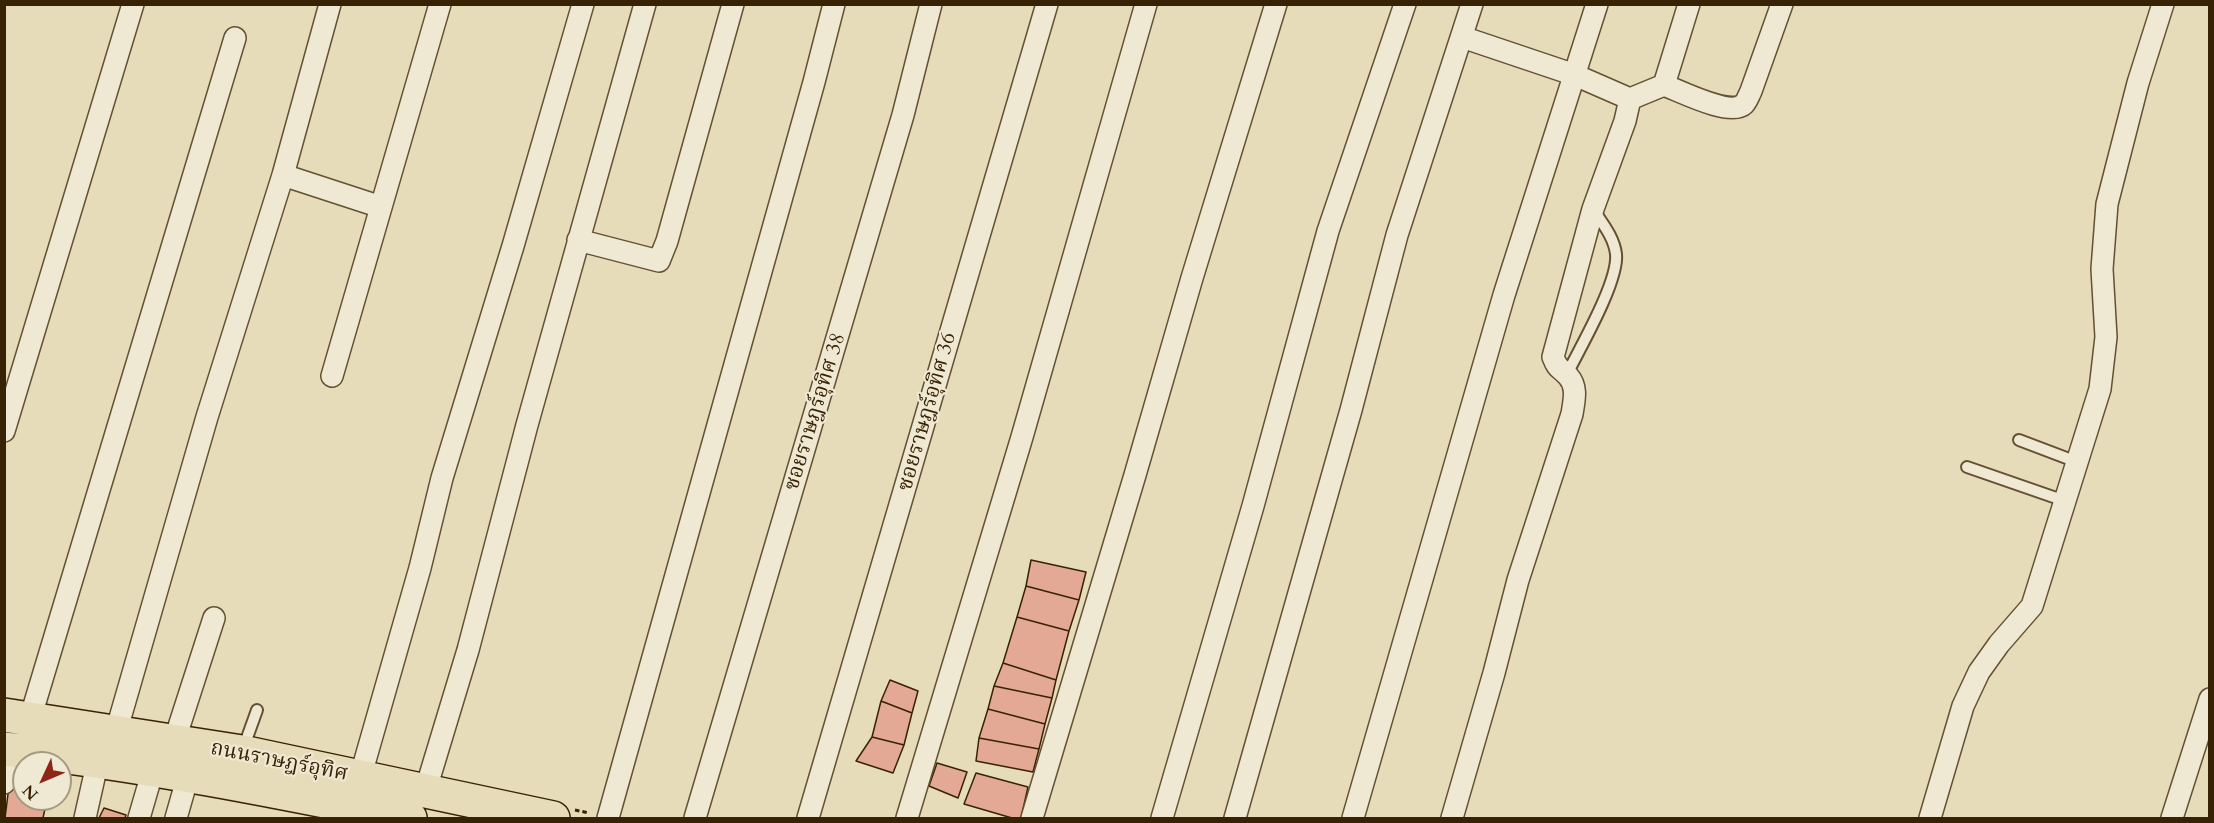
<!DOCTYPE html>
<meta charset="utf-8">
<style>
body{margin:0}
#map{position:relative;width:2214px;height:823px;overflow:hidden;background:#e6dcba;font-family:Cardo,serif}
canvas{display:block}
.frame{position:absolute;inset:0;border:6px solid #382205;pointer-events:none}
.north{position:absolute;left:12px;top:751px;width:60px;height:60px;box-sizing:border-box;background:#efe8d2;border:2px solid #a69980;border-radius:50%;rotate:226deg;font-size:16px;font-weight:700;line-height:24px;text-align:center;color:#382205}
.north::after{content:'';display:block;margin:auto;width:21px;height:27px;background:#8f2418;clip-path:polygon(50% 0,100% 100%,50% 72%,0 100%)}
</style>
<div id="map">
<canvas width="2214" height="823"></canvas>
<div class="frame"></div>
<div class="north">N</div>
</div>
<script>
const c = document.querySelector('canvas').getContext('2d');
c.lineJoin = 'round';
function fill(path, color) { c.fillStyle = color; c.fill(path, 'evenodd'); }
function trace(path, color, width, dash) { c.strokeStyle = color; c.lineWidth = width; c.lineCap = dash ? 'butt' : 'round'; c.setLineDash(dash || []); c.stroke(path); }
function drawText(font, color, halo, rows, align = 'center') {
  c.font = font + ' Cardo,"Noto Serif Thai",serif'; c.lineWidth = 4.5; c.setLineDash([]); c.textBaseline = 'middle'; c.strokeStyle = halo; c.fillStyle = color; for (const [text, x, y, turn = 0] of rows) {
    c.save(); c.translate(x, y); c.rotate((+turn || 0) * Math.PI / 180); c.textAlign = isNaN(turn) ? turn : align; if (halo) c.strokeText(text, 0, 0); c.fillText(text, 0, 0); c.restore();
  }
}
const building = new Path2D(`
 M1031 560 1086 572 1079 600 1026 586Z
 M1026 586 1079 600 1069 631 1017 617Z
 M1017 617 1069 631 1056 680 1003 663Z
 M1003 663 1056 680 1052 698 994 686Z
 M890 680 918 691 912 713 881 701Z
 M994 686 1052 698 1045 724 988 709Z
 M881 701 912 713 904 745 872 737Z
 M988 709 1045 724 1039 749 979 738Z
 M872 737 904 745 893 773 856 761Z
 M979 738 1039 749 1033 772 976 761Z
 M937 763 967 772 958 798 929 786Z
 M976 773 1028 787 1021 818H1012L964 804Z
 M10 778 24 779V799H47L43 818H5Z
 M104 808 126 815 125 818H99Z`);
fill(building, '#e4a994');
trace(building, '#382205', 1.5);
const lane = new Path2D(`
 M1567 374C1580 348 1619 281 1616 254 1614 237 1602 223 1593 209
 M2019 440 2077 462
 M1967 467 2065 501
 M243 749 257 710`);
const street = new Path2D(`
 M1462 37 1575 75 1630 99
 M1664 85 1689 4
 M283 175 381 207
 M578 240 659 261 667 241 733 4
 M332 376 440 4
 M4 431 133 4
 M30 719 235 38
 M116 732 207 417 283 175 330 4
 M174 742 214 618
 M360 778 420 568 442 478 513 246 583 4
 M4 783 11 749
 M425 792 468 650 527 425 645 4
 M85 818 98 760
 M139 818 153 770
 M176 818 188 776
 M608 818 814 82 834 4
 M695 818 903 115 931 4
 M808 818 1047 4
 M907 818 1022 437 1146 4
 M1032 818 1135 475 1192 278 1276 4
 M1162 818 1253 506 1328 231 1405 4
 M1235 818 1351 410 1397 235 1472 4
 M1353 818 1504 295 1597 4
 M1452 818 1494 673 1518 580 1572 414C1574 401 1578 387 1568 376 1560 367 1558 370 1553 357L1593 209 1625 121 1630 99 1664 85C1680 91 1731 117 1744 104 1747 101 1749 95 1751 91L1782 4
 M1930 818 1963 706 1979 672 1999 644 2032 606 2100 389 2106 337 2102 269 2107 204 2138 83 2163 4
 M2172 818 2210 699`);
const primary = new Path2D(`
 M4 715 242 752 553 818
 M4 749C141 764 276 791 410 818`);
trace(lane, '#645032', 14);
trace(street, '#645032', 24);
trace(primary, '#382205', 36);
trace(new Path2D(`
 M575 810 589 813`), '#382205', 3, [4.5, 3]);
trace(lane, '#efe8d2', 10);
trace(street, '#efe8d2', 21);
trace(primary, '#e6dcba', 33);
drawText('21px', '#382205', '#efe8d2', [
 ["ซอยราษฎร์อุทิศ 38",816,412,-73],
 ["ซอยราษฎร์อุทิศ 36",928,412,-74],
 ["ถนนราษฎร์อุทิศ",279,762,11]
]);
</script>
